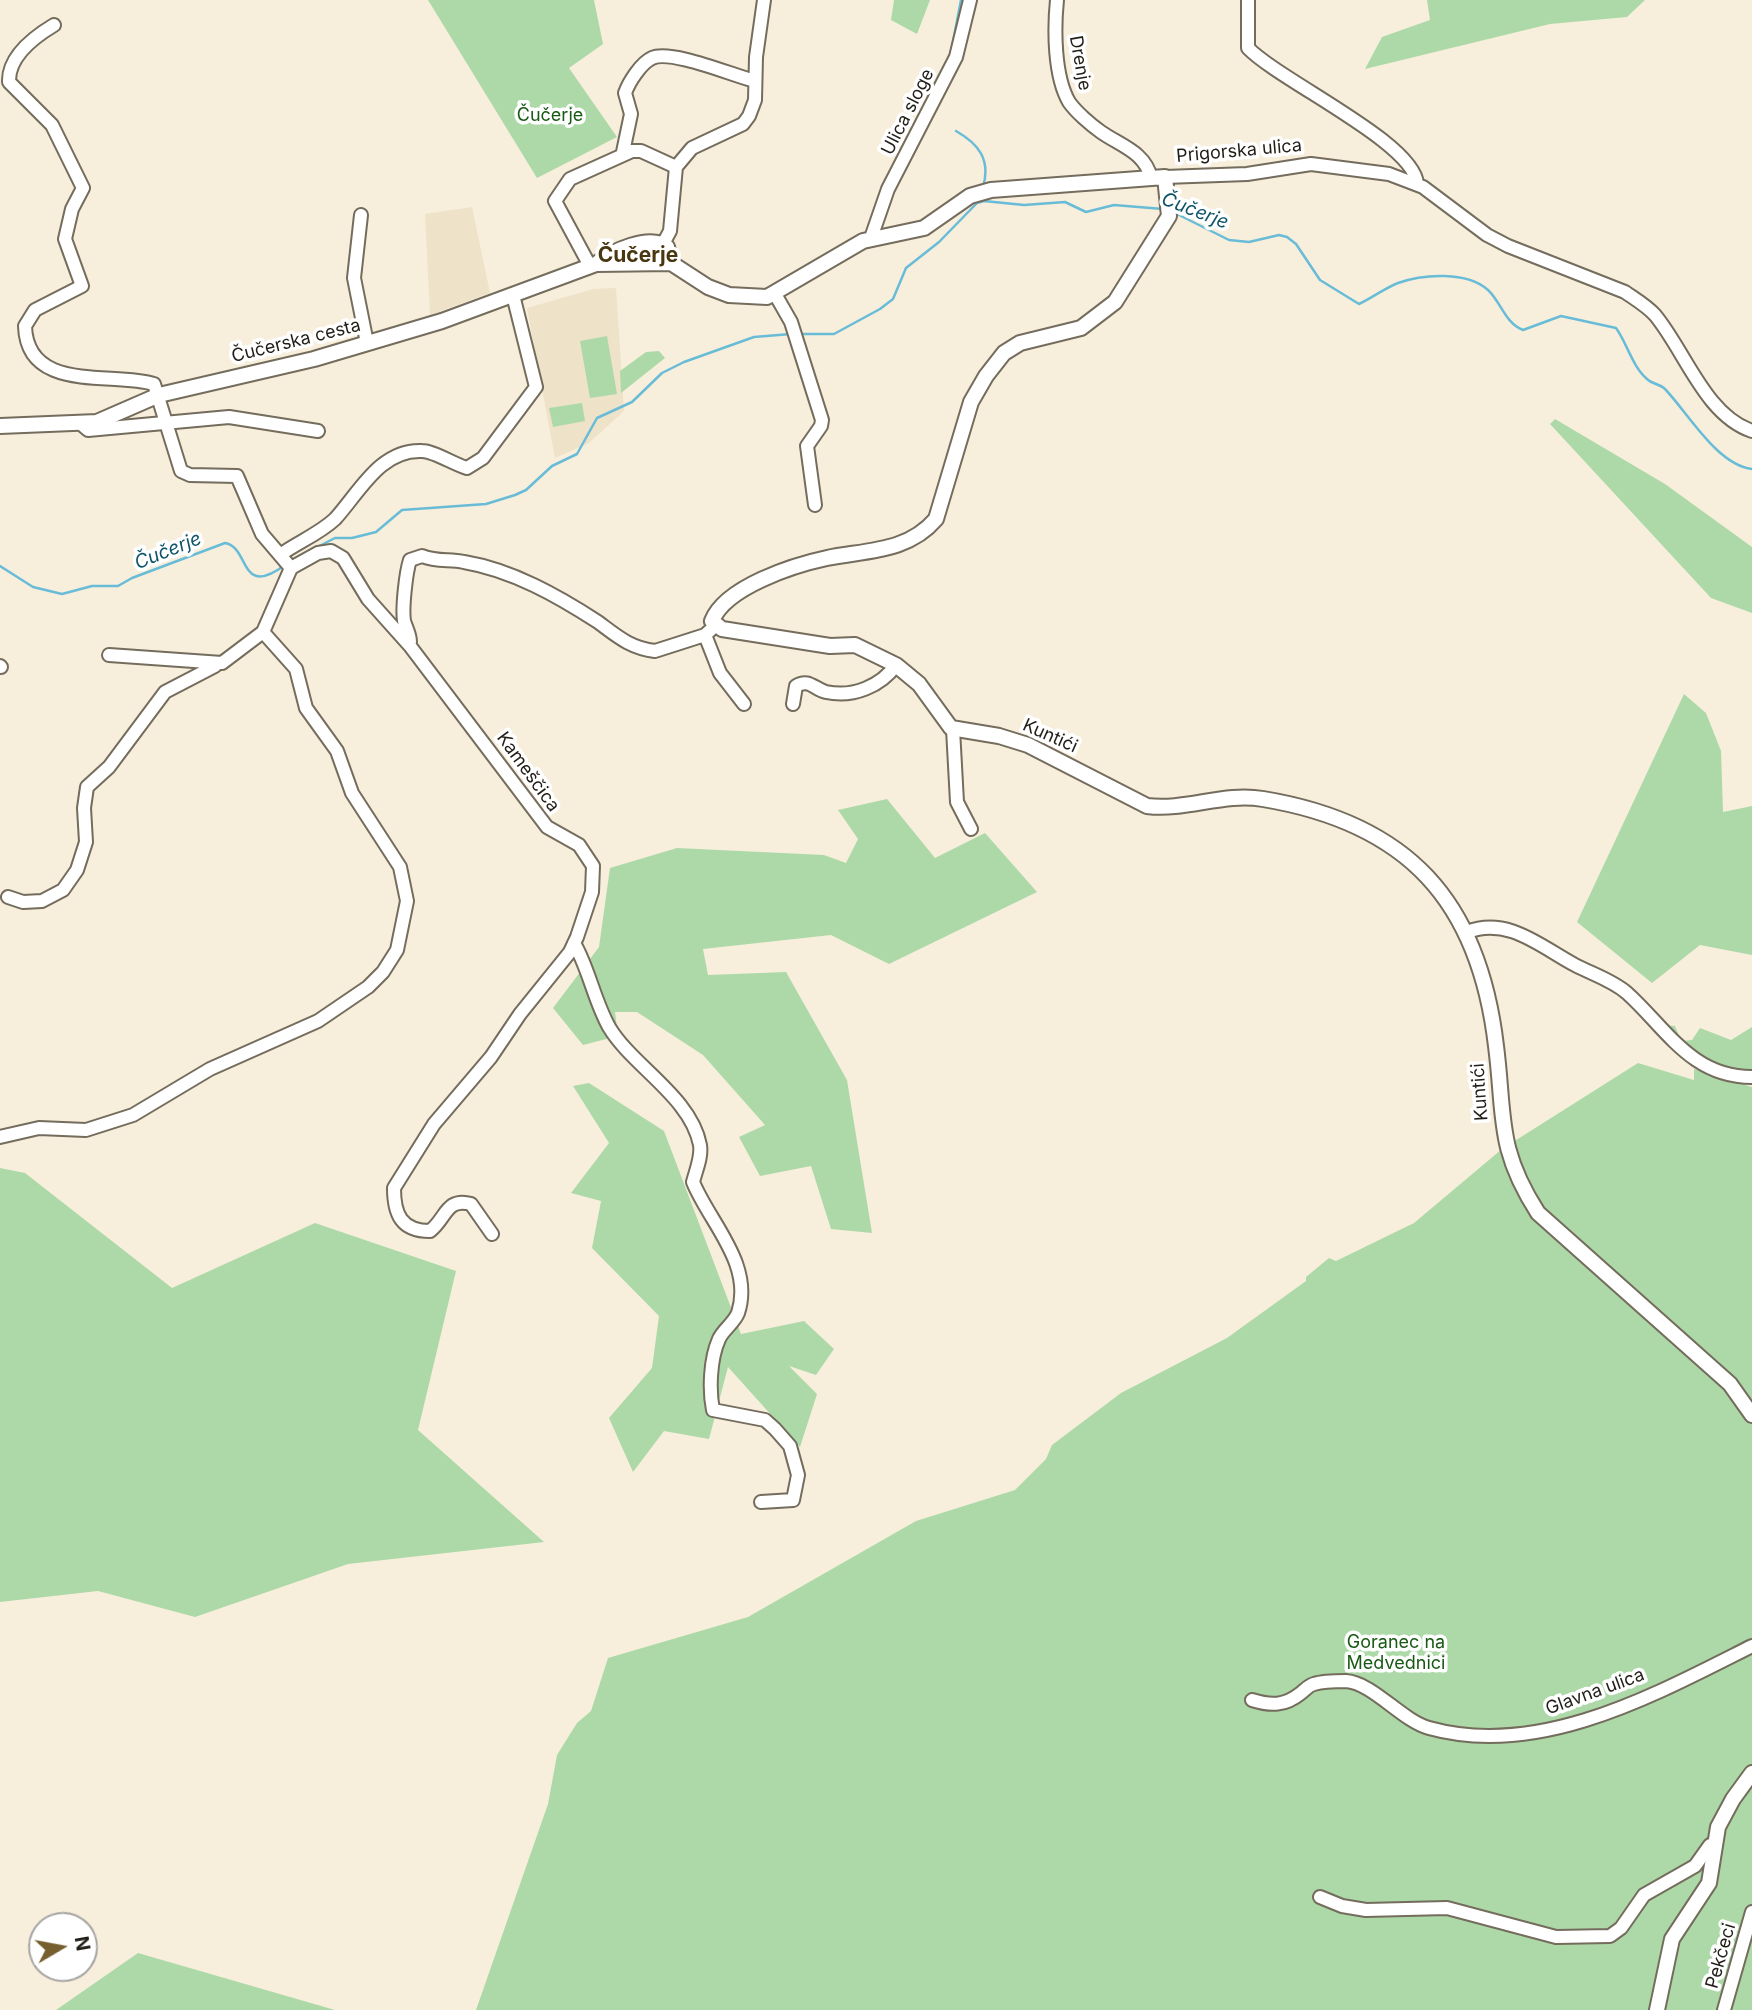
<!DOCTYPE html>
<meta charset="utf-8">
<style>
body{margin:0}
#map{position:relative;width:1752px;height:2010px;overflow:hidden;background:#f7efdc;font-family:Inter,sans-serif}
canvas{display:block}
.north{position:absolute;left:28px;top:1912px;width:70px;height:70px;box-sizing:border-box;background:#fff;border:2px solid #a6a5a3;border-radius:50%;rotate:80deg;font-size:19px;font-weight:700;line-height:28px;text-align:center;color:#211e18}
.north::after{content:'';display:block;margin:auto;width:24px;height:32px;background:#765e2e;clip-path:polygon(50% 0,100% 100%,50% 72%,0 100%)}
</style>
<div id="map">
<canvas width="1752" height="2010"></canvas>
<div class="north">N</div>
</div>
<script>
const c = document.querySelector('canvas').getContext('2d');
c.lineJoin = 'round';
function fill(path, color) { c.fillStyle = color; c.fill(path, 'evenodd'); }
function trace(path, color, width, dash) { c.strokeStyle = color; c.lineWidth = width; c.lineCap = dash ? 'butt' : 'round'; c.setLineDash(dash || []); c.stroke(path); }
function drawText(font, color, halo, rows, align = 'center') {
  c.font = font + ' Inter,sans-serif'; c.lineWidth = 7; c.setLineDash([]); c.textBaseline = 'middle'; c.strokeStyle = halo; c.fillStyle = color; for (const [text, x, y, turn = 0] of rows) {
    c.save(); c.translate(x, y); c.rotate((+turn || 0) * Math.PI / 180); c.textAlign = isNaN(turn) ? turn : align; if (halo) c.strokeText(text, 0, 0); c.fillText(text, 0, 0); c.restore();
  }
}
fill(new Path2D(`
 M472 207 490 293 430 315 425 214Z
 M616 288 624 411 589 443 555 458 527 308 593 289Z`), '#eee2c9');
fill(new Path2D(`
 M428 0H594L603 44 569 68 617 137 537 178Z
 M894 0H930L917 34 891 20Z
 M1427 0H1645L1627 17 1550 24 1365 69 1382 37 1430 20Z
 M607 336 617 394 590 398 580 341Z
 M659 351 665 358 621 393 620 371 646 352Z
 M582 403 585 421 553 427 549 408Z
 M1555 419 1665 484 1752 547V613L1711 598 1550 424Z
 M1684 694 1706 713 1721 751 1723 812 1752 806V955L1700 945 1652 983 1577 922Z
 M887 799 935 858 985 833 1037 892 889 964 831 935 703 949 708 975 786 972 847 1080 872 1233 831 1229 811 1166 760 1176 739 1137 765 1125 703 1055 637 1012H615L618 1036 583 1045 553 1008 599 947 610 868 677 848 824 855 846 863 858 839 838 810Z
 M1659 1025 1675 1026 1681 1041 1692 1040 1700 1028 1731 1040 1752 1027V1075L1704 1062Z
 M1638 1063 1694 1080V1069L1752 1087V2010H476L548 1804 557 1755 577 1723 591 1711 608 1658 748 1617 916 1521 1015 1490 1046 1459 1052 1445 1121 1393 1227 1338 1306 1281V1277L1329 1258 1336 1261 1414 1223 1502 1149Z
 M589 1083 664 1131 741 1334 804 1321 834 1349 816 1375 789 1366 817 1394 800 1447 728 1367 709 1439 664 1431 633 1472 609 1418 652 1368 659 1316 592 1248 601 1201 571 1193 609 1143 573 1086Z
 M0 1168 25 1173 172 1288 315 1223 456 1271 418 1430 544 1542 348 1564 195 1617 98 1591 0 1602Z
 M138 1953 335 2010H56Z`), '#add9a8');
trace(new Path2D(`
 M951 52 961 0
 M956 131C979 144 991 160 983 187
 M1173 212 1229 240 1249 242 1279 235 1287 237 1296 244 1320 280 1359 304C1372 298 1385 288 1398 283 1423 274 1467 271 1488 290 1501 302 1505 323 1523 330L1561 316 1616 328C1627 343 1632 366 1647 379 1652 384 1660 384 1665 389 1688 413 1717 465 1752 469
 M798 334H834L880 309 893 299 906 268 939 242 977 203 984 201 1024 205 1065 202 1086 212 1114 205 1163 209
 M290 561 335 538H352L376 532 402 510 486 504 515 495 526 490 552 466 577 454 597 418 632 402 662 373 684 362 754 337 791 334
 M0 566 33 587 62 594 92 586H118L132 578 225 543C250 547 239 599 285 565`), '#69bcd7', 2.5);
const minor = new Path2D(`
 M1057 0C1054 29 1054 76 1069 102 1076 112 1091 125 1101 132 1121 146 1145 152 1151 178
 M1248 0V48C1280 81 1415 143 1417 184
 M54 25C34 37 8 56 9 82L52 125 83 188 72 209 65 239 82 286 35 310 25 326C27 394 114 371 154 384L181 471 190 475 237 476 262 534 291 568 263 632 222 663 109 655
 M623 152 631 114 625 93C629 82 641 63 652 58 671 49 734 76 755 81
 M1165 177 1247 174 1311 164 1389 174 1423 187 1487 235 1508 246 1625 292C1635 299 1647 306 1655 315 1685 351 1705 415 1752 431
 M361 215 354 278 367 343
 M871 238 888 189 956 57 970 0
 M663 244 670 231 676 167 692 148 743 124 749 116 755 100 756 57 764 0
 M590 266 555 201 570 179 632 151H641L676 167
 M775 294 791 322 822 420 821 426 807 446 815 505
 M81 424 88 430 229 417 318 431
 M280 555C298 542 319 534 335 519 359 493 380 449 422 451 434 451 453 464 467 468L483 458 536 387 513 295
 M291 568 318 553 331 551 343 558 368 599 410 646 547 827 579 845 593 866 592 892 577 937 570 952 520 1014 491 1057 434 1124 394 1188C394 1214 401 1231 430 1231 446 1219 446 1197 471 1204L492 1234
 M705 635 720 673 744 704
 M410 642C410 634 406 628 404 621 402 608 406 572 410 560L422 556C437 562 449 559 464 562 512 570 558 596 598 622 617 636 630 648 655 651L705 635 715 626
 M0 666 1 667
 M793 704 796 686C809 678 814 689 826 692 853 698 881 686 896 665
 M953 729 957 802 971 829
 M8 897 23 902 42 901 63 890 77 870 86 842 84 808 87 787 109 767 165 692 215 666
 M1467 932C1508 916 1541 947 1575 965 1592 974 1612 980 1627 993 1666 1028 1691 1077 1752 1077
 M574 943C589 969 594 1000 609 1027 632 1066 691 1097 700 1145 702 1157 696 1170 693 1182 709 1222 754 1264 738 1313 734 1323 723 1330 719 1339 710 1359 709 1390 713 1410L765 1420 775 1429 790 1446 798 1475 793 1500 761 1502
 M0 1137 39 1128 86 1130 133 1115 210 1069 318 1021 368 987 383 972 397 950 407 901 400 867 352 793 337 751 306 708 296 669 263 632
 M1252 1700C1271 1706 1285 1706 1301 1693 1305 1690 1309 1685 1314 1684 1323 1681 1337 1681 1346 1681 1373 1683 1401 1720 1429 1728 1540 1759 1656 1694 1752 1646
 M1320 1897 1342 1906 1366 1910 1447 1908 1556 1937 1610 1936 1621 1928 1644 1895 1695 1866 1710 1845H1715
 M1724 2010 1752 1912`);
const tertiary = new Path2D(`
 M596 264 671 263 708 287 729 295 767 297 863 241 924 228 970 196 991 190 1165 177 1169 216 1115 302 1081 328 1020 343 1004 353 986 376 971 402 936 519C908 552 867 550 827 558 794 565 725 587 712 621L722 629 830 646 855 645 896 665 919 684 951 728 999 736 1028 745 1147 806C1186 811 1224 792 1263 799 1408 823 1479 901 1496 1046 1505 1116 1496 1148 1538 1213L1730 1384 1752 1415
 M0 426 97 422 159 395 314 359 442 321 596 264C612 251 649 234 667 247L671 263
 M1657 2010 1672 1939 1709 1883 1718 1827 1733 1799 1752 1773`);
trace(minor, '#746c5c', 16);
trace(tertiary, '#746c5c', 18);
trace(minor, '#fff', 12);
trace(tertiary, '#fff', 14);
drawText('18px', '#211e18', '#fff', [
 ["Drenje",1080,63,80],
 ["Ulica sloge",908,112,-63],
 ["Prigorska ulica",1239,151,-5],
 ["Čučerska cesta",296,341,-14],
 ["Kuntići",1050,736,24],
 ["Kameščica",528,772,54],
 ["Kuntići",1480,1092,-94],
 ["Glavna ulica",1595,1692,-20],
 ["Pekčeci",1721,1956,-74]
]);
drawText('18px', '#185914', '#fff', [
 ["Čučerje",550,116],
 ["Goranec na",1396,1643],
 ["Medvednici",1396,1664]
]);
drawText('italic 19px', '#0d5468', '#fff', [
 ["Čučerje",1195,211,21],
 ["Čučerje",168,551,-22]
]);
drawText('bold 21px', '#493710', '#fff', [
 ["Čučerje",638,256]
]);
</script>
